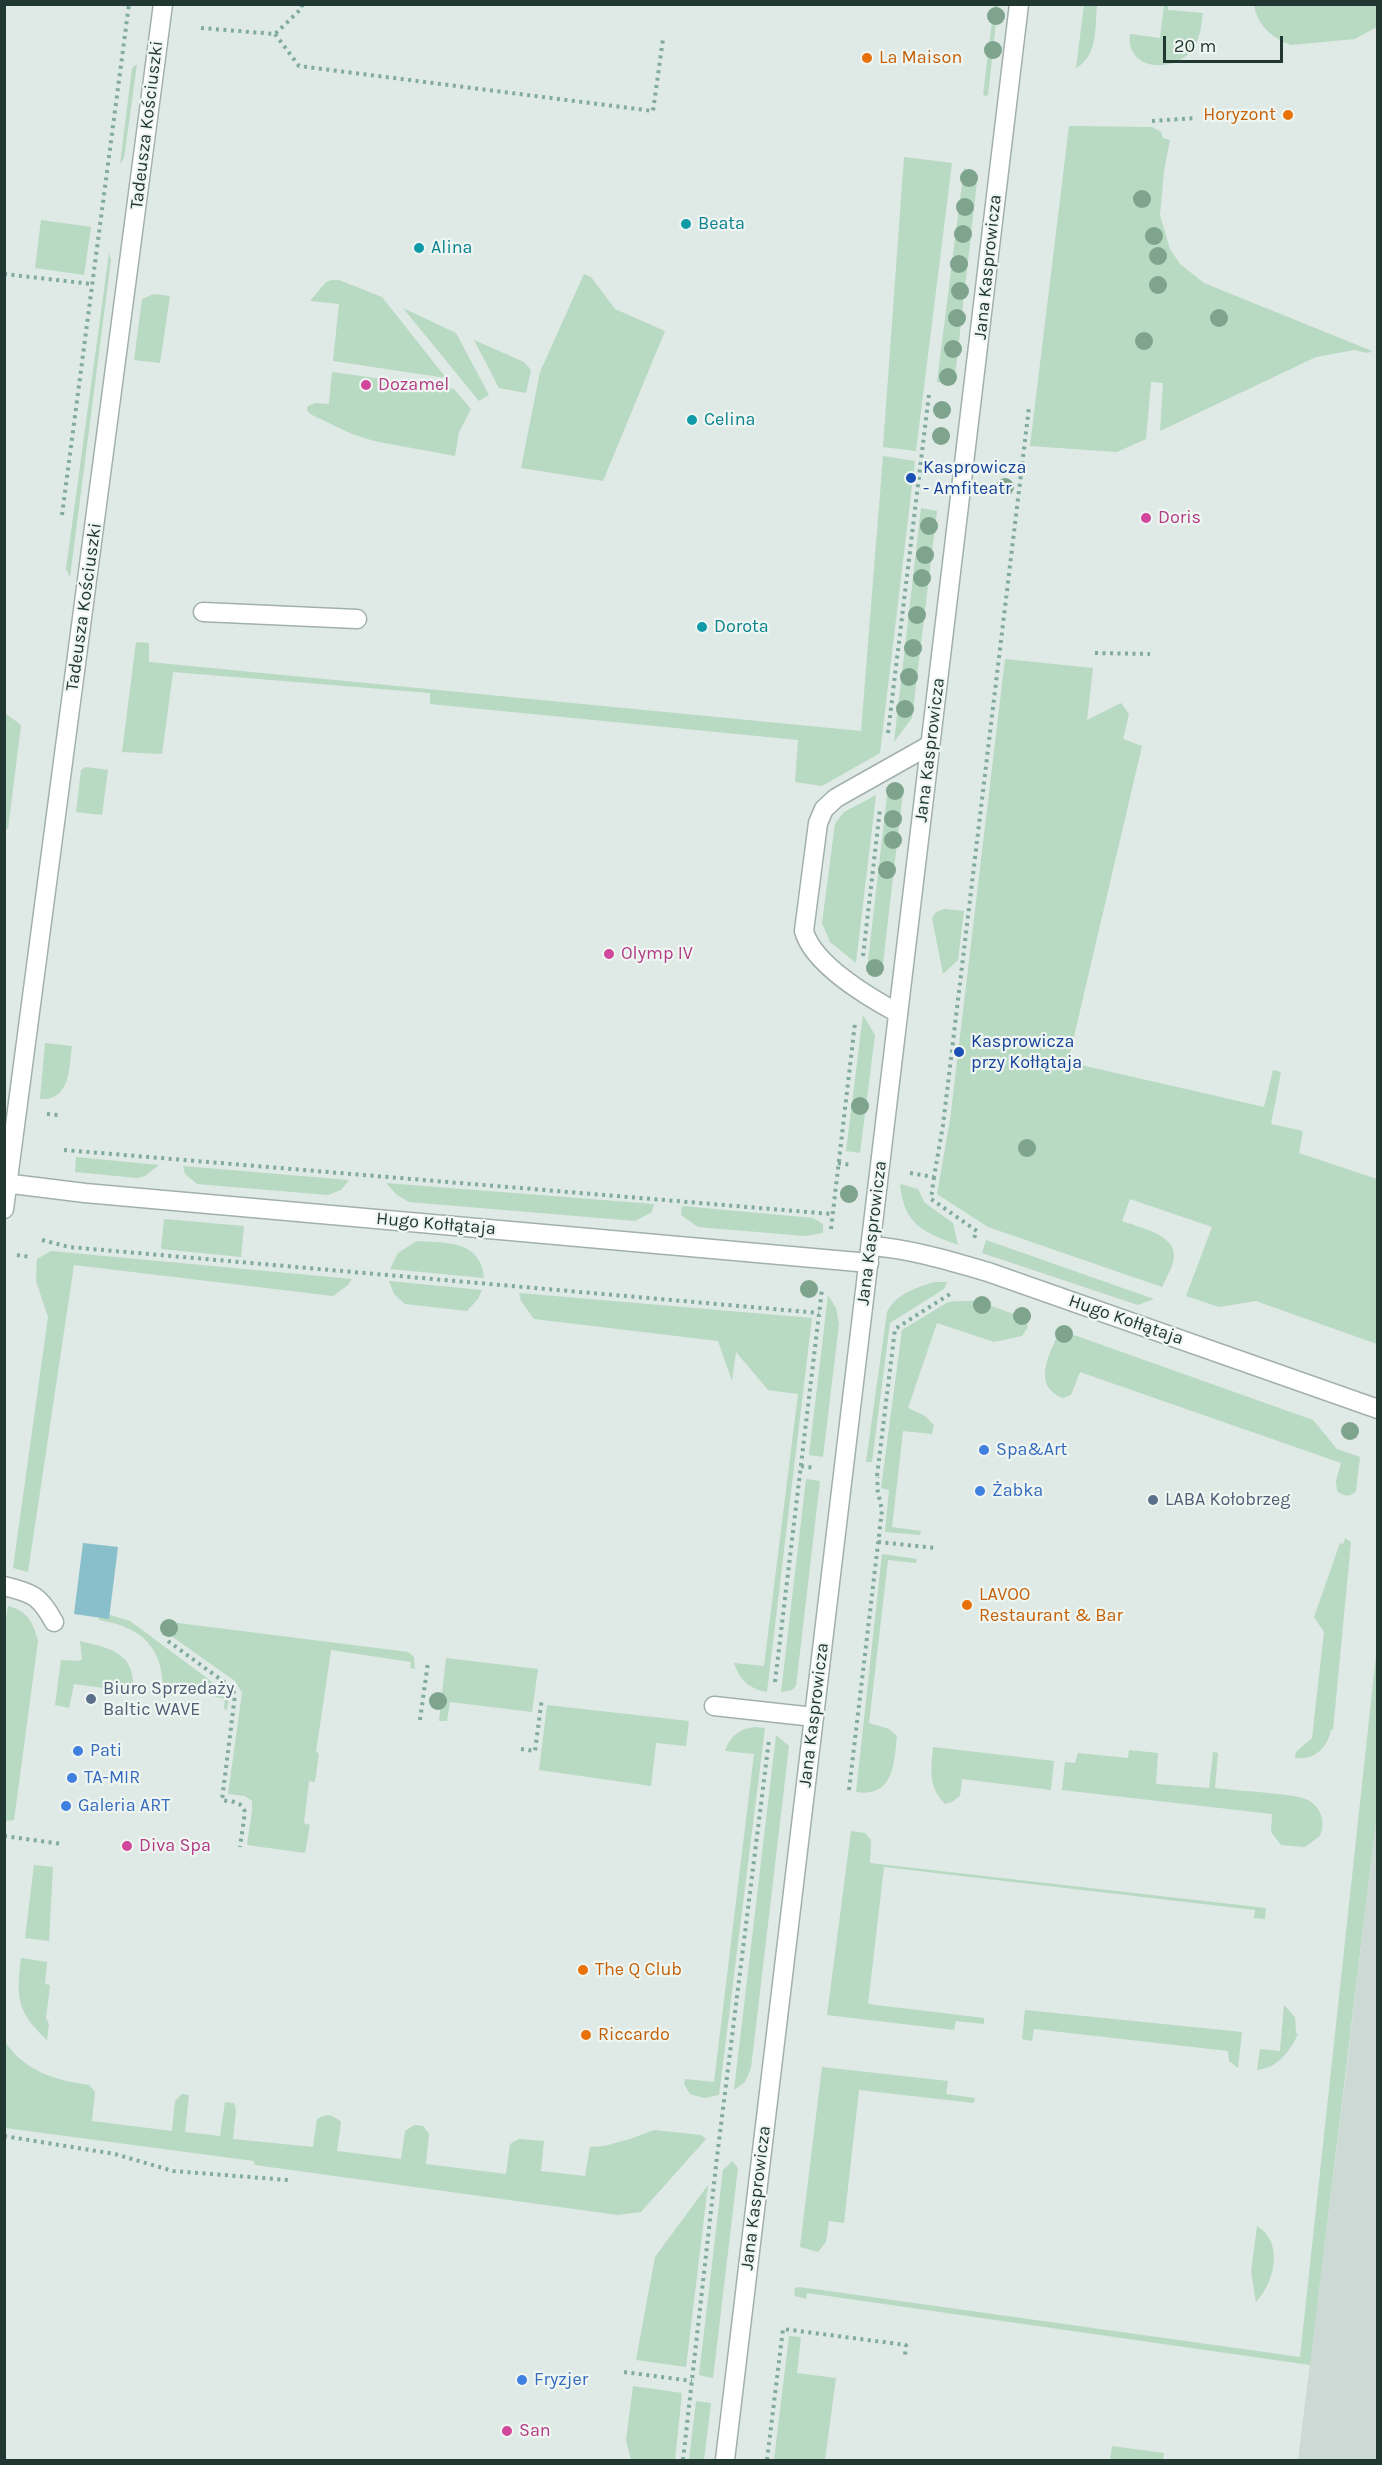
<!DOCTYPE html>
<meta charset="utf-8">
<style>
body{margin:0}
#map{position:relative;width:1382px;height:2465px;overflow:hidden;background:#dfe9e5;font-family:Karla,sans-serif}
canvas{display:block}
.frame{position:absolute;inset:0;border:6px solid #213832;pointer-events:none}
.scale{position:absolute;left:1163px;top:36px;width:120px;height:27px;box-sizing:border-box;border:3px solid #213832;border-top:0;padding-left:8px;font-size:18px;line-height:21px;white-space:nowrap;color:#213832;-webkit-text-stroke:4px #eff6f2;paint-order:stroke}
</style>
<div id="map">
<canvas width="1382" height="2465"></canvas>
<div class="frame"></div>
<div class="scale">20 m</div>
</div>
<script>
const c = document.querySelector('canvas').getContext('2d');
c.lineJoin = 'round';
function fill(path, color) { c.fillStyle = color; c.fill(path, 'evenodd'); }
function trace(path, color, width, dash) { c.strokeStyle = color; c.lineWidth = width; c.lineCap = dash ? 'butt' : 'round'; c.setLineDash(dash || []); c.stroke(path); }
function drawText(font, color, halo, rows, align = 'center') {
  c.font = font + ' Karla,sans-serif'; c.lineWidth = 4.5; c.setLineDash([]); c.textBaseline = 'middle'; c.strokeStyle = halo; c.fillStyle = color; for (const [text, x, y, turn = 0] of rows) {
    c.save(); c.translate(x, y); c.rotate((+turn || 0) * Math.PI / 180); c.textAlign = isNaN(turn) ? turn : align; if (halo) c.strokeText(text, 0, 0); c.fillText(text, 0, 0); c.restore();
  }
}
fill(new Path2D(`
 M1377 1813V2460H1298L1347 2065Z`), '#cdd9d4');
fill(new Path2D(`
 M994 5H998L988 95 986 96 983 95Z
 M1084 5H1097C1095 27 1098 56 1076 68Z
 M1164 5H1168V10H1170L1203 13C1201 24 1201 35 1195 45 1180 74 1125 73 1130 34L1160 38Z
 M1254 5H1377V27L1355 39 1291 45C1273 39 1257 25 1254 5Z
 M137 64 124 158 120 164 132 68Z
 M1069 126 1152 127 1161 132 1163 138 1170 140 1164 171 1160 215 1170 249 1180 264 1204 283 1372 351 1368 353 1354 350 1316 357 1160 431 1163 383 1151 382 1146 439 1117 452 1030 446Z
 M904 157 952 163 916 451 883 447Z
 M964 168 970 171 977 181 954 385 937 382Z
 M41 220 91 227 84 275 35 268Z
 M109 253 111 260 70 577 66 569Z
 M584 274 591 277 615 309 665 331 603 481 521 468 540 372Z
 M332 280H339L382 297 446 378 333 361 339 304 310 301 326 282Z
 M154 294 170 296 160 363 134 360 142 299Z
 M403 308 456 333 489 395 479 401Z
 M474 340 524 362 531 370 526 393 499 388Z
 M332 372 454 389 471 409 459 432 455 456 374 441 352 434 310 414 307 410 308 406 315 403 329 404Z
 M883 456 915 461 880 753 822 786 795 782 798 740 430 704V693L173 672 162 754 122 752 136 642 149 643V662L861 731Z
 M921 508 937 511 912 718 894 742Z
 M1005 659 1093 668 1087 720 1121 703 1129 714 1123 739 1142 746 1068 1062 1264 1107 1273 1070 1281 1072 1271 1124 1303 1131 1299 1153 1377 1179V1344L1256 1301 1219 1307 1186 1296 1212 1227 1130 1199 1122 1221C1137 1227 1175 1234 1174 1256 1174 1265 1166 1278 1162 1287L988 1227 937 1194 950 1120Z
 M5 713 21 725 8 829 4 828Z
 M86 767 108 770 102 815 76 812 81 770Z
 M893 784 898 785 903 792 882 972 873 976 867 970 888 787Z
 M876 795 856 963 830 942 822 923 835 824 844 812Z
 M944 909 964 911 958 960 943 974 932 918 936 912Z
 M863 1015 875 1035 860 1153 846 1151Z
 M45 1043 72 1046C69 1069 70 1101 40 1099Z
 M76 1157 159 1165 145 1176 137 1178 75 1172Z
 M183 1166 349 1180 341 1190 328 1195 197 1184 185 1174Z
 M386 1183 654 1204 652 1212 635 1221 409 1202 397 1195Z
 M900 1184 918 1189 925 1203 953 1223 958 1245C923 1232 904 1225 900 1184Z
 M682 1206 813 1218 823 1224V1233L805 1236 698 1227 681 1215Z
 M164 1219 244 1226 241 1257 161 1249Z
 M986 1240 1154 1299 1138 1305 982 1253Z
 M417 1241C446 1243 481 1240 484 1278L390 1269 398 1253Z
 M51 1251 352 1279 348 1285 333 1296 74 1265 28 1572 13 1568 48 1317 36 1281 37 1259Z
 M389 1281 482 1290 478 1299 467 1311 405 1304 394 1294Z
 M934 1282H947L944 1289 890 1323 872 1462H866L887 1312C896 1294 915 1288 934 1282Z
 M519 1293 812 1318 767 1692C749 1689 740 1680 734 1663L764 1666 798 1394 768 1390 736 1352 732 1381 718 1341 534 1319 521 1301Z
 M828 1295 836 1308 839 1324 823 1457 809 1455Z
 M961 1301H977L1025 1318 1028 1327 1022 1336 994 1342 937 1323 908 1408 925 1416 934 1425 932 1434 903 1431 892 1527 921 1531 920 1535 885 1532 889 1490 881 1488 902 1330 948 1302Z
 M1060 1330 1313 1420 1337 1449 1360 1457 1356 1491C1350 1498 1343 1496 1337 1491L1336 1481 1341 1463 1080 1372 1071 1395 1063 1398C1030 1386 1051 1351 1060 1330Z
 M806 1479 820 1481 796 1686 792 1690 781 1692Z
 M1345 1538 1351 1542 1333 1730H1331C1327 1749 1314 1760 1295 1758L1296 1752 1312 1738 1324 1632 1314 1617 1340 1543 1343 1544Z
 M882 1554 917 1559 916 1563 888 1560 869 1723 889 1729 897 1736C894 1763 894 1798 856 1792Z
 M8 1606C28 1611 33 1622 38 1641L14 1820 5 1821 4 1629Z
 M100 1612 130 1621 227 1693 229 1697 227 1710 224 1709 225 1699 174 1687 172 1696 163 1695C164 1648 144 1628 99 1620Z
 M170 1622 408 1652 414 1657 415 1669 410 1668 411 1662 331 1650 316 1752 319 1753 315 1782 309 1781 304 1823 310 1825 305 1853 247 1845 252 1811V1801L245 1796 228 1794 242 1693 235 1681 167 1633 164 1626Z
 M80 1641C112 1649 136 1653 133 1692L74 1684 69 1708 55 1705 61 1660 79 1661 82 1659Z
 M1377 1646V1813L1310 2365 807 2293 806 2299 795 2296 794 2289 798 2287 807 2288 1300 2357Z
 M446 1658 538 1669 532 1712 450 1702 447 1721H439Z
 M547 1705 689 1721 686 1746 656 1743 651 1786 539 1770Z
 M755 1727 765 1728 719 2095 704 2098 690 2094 684 2084 685 2079 714 2082 754 1754 725 1751C730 1736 739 1729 755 1727Z
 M776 1735 789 1746 751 2068 745 2082 734 2090Z
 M933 1747 1054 1761 1051 1790 962 1779 960 1796 952 1802 945 1804C928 1787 931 1769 933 1747Z
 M1129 1750 1158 1753 1156 1784 1209 1788 1213 1752 1218 1753 1215 1788C1234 1791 1294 1793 1308 1800 1321 1807 1326 1822 1320 1836L1305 1847 1281 1845 1271 1832 1272 1814 1062 1790 1065 1762 1075 1763 1078 1753 1128 1758Z
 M851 1831 865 1833 871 1840 870 1863 1266 1908 1265 1919 1254 1918 1255 1910 884 1867 868 2004 984 2018V2024L956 2021 954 2030 827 2015Z
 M34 1865 53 1867 49 1941 25 1938Z
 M21 1958 47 1962 45 1984 50 1985 46 2018 49 2024 47 2040C17 2012 16 1998 21 1958Z
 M1284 2005 1295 2017 1296 2033 1298 2034C1290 2051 1278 2068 1257 2070L1260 2049 1280 2051Z
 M1025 2010 1242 2032 1238 2068 1229 2061 1228 2051 1034 2029 1032 2041 1022 2039Z
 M5 2042C26 2072 55 2080 89 2085L95 2092 92 2121 172 2131 175 2101 182 2094 189 2095 185 2132 220 2136 225 2102 234 2103 236 2110 233 2139 313 2147 317 2119C327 2113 332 2114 341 2122L337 2151 401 2159 405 2131 414 2125 423 2126 429 2134 426 2164 506 2174 510 2144 519 2139 544 2141 541 2171 585 2176 590 2147 604 2146 630 2139 654 2130 701 2135 706 2139 641 2212 618 2215 255 2165 254 2161 5 2128Z
 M822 2067 948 2081 946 2094 975 2098 974 2103 859 2090 844 2223 829 2221 826 2242 818 2252 800 2247Z
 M732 2161 738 2168 713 2378 699 2375 723 2170Z
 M708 2185 686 2367 636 2360 655 2257Z
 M1257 2226C1284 2242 1275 2282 1256 2302L1251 2272Z
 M789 2336 801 2337 797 2373 836 2378 825 2460H774Z
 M633 2386 682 2393 675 2460H631L626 2440Z
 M696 2401 711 2403 704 2460H689Z
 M1112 2446 1164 2453 1163 2460H1110Z`), '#b8d9c2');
fill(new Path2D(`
 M83 1543 118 1547 109 1619 74 1614Z`), '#89bfcb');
const service = new Path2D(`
 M203 612 357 619
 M898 1013C868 997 813 964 804 931L818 823 824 809 836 798 930 745
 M4 1586C33 1593 40 1596 54 1622
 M714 1706 814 1717`);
const minor = new Path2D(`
 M4 1183 85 1193 869 1263
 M4 1209 163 4
 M871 1246C911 1249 950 1261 988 1272L1378 1409`);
const tertiary = new Path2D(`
 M725 2460 1019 4`);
trace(service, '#a2b0ac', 21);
trace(minor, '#a2b0ac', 21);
trace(tertiary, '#a2b0ac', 21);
trace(new Path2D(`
 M201 28 275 34 302 8V4
 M275 34 299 66 653 111 663 39
 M1152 121 1197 118
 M4 274 92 284
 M62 515 129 4
 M1095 653 1150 654
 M888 733 929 394
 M863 956 880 809
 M47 1114 58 1115
 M64 1150 832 1214
 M838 1163 852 1165
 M910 1173 934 1177 943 1125 1029 407
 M934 1177 931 1199 977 1231 974 1238
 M831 1229 855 1023
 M42 1240 69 1247 819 1313
 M17 1255 30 1257
 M801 1466 815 1468
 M877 1476 895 1329 953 1292
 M878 1542 936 1548
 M168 1641 231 1687 235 1695 222 1800C232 1802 242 1801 245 1812L240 1847
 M775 1682 822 1289
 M420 1720 428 1662
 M521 1749 535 1751 542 1698
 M849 1790 882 1510 877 1488 878 1477
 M4 1836 62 1844
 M4 2136 115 2154 173 2171 288 2180
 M624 2372 692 2381
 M683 2460 717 2157 769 1740
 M767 2460 783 2329 906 2345 905 2355`), '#81ab9f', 4, [3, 4.5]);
trace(service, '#fff', 18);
trace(minor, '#fff', 18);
trace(tertiary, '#fff', 18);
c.fillStyle = '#7ea48e';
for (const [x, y] of [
 [996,16],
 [993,50],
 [969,178],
 [1142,199],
 [965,207],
 [963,234],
 [1154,236],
 [1158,256],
 [959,264],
 [1158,285],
 [960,291],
 [957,318],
 [1219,318],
 [1144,341],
 [953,349],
 [948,377],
 [942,410],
 [941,436],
 [1005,487],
 [929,526],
 [925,555],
 [922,578],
 [917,615],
 [913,648],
 [909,677],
 [905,709],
 [895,791],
 [893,819],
 [893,840],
 [887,870],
 [875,968],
 [860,1106],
 [1027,1148],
 [849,1194],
 [809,1289],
 [982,1305],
 [1022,1316],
 [1064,1334],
 [1350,1431],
 [169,1628],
 [438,1701]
]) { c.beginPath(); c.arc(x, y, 9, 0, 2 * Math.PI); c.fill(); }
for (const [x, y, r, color] of [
 [867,58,6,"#e8710a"],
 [1288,115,6,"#e8710a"],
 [686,224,6,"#0f9aa8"],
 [419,248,6,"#0f9aa8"],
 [366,385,6,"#d1479c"],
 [692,420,6,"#0f9aa8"],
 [911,478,6,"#1a4fb4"],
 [1146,518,6,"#d1479c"],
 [702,627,6,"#0f9aa8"],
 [609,954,6,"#d1479c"],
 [959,1052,6,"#1a4fb4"],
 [984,1450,6,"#3f7fe0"],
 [980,1491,6,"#3f7fe0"],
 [1153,1500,6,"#5c6f8a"],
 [967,1605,6,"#e8710a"],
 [91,1699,6,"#5c6f8a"],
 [78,1751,6,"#3f7fe0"],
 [72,1778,6,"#3f7fe0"],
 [66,1806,6,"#3f7fe0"],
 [127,1846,6,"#d1479c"],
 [583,1970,6,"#e8710a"],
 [586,2035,6,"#e8710a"],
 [522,2380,6,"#3f7fe0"],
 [507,2431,6,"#d1479c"]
]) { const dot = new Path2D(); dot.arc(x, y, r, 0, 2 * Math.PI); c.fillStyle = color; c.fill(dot); trace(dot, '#eff6f2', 2); }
drawText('18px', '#c56008', '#eff6f2', [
 ["La Maison",879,58],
 ["Horyzont",1276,115,"right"],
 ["LAVOO",979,1595],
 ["Restaurant & Bar",979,1616],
 ["The Q Club",595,1970],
 ["Riccardo",598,2035]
], 'left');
drawText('18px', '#213832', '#eff6f2', [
 ["Tadeusza Kościuszki",147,125,-83],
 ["Jana Kasprowicza",988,267,-84],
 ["Tadeusza Kościuszki",84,607,-82],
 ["Jana Kasprowicza",930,750,-83],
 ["Hugo Kołłątaja",436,1224,5],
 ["Jana Kasprowicza",872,1233,-83],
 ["Hugo Kołłątaja",1126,1320,19],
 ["Jana Kasprowicza",814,1715,-83],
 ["Jana Kasprowicza",756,2198,-83]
]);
drawText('18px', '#0d838f', '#eff6f2', [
 ["Beata",698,224],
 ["Alina",431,248],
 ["Celina",704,420],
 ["Dorota",714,627]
], 'left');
drawText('18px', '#b23c85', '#eff6f2', [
 ["Dozamel",378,385],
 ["Doris",1158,518],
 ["Olymp IV",621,954],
 ["Diva Spa",139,1846],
 ["San",519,2431]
], 'left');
drawText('18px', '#164399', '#eff6f2', [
 ["Kasprowicza",923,468],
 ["- Amfiteatr",923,489],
 ["Kasprowicza",971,1042],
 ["przy Kołłątaja",971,1063]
], 'left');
drawText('18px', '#366cbe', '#eff6f2', [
 ["Spa&Art",996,1450],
 ["Żabka",992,1491],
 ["Pati",90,1751],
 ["TA-MIR",84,1778],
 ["Galeria ART",78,1806],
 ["Fryzjer",534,2380]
], 'left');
drawText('18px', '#4e5e75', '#eff6f2', [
 ["LABA Kołobrzeg",1165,1500],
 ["Biuro Sprzedaży",103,1689],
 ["Baltic WAVE",103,1710]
], 'left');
</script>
